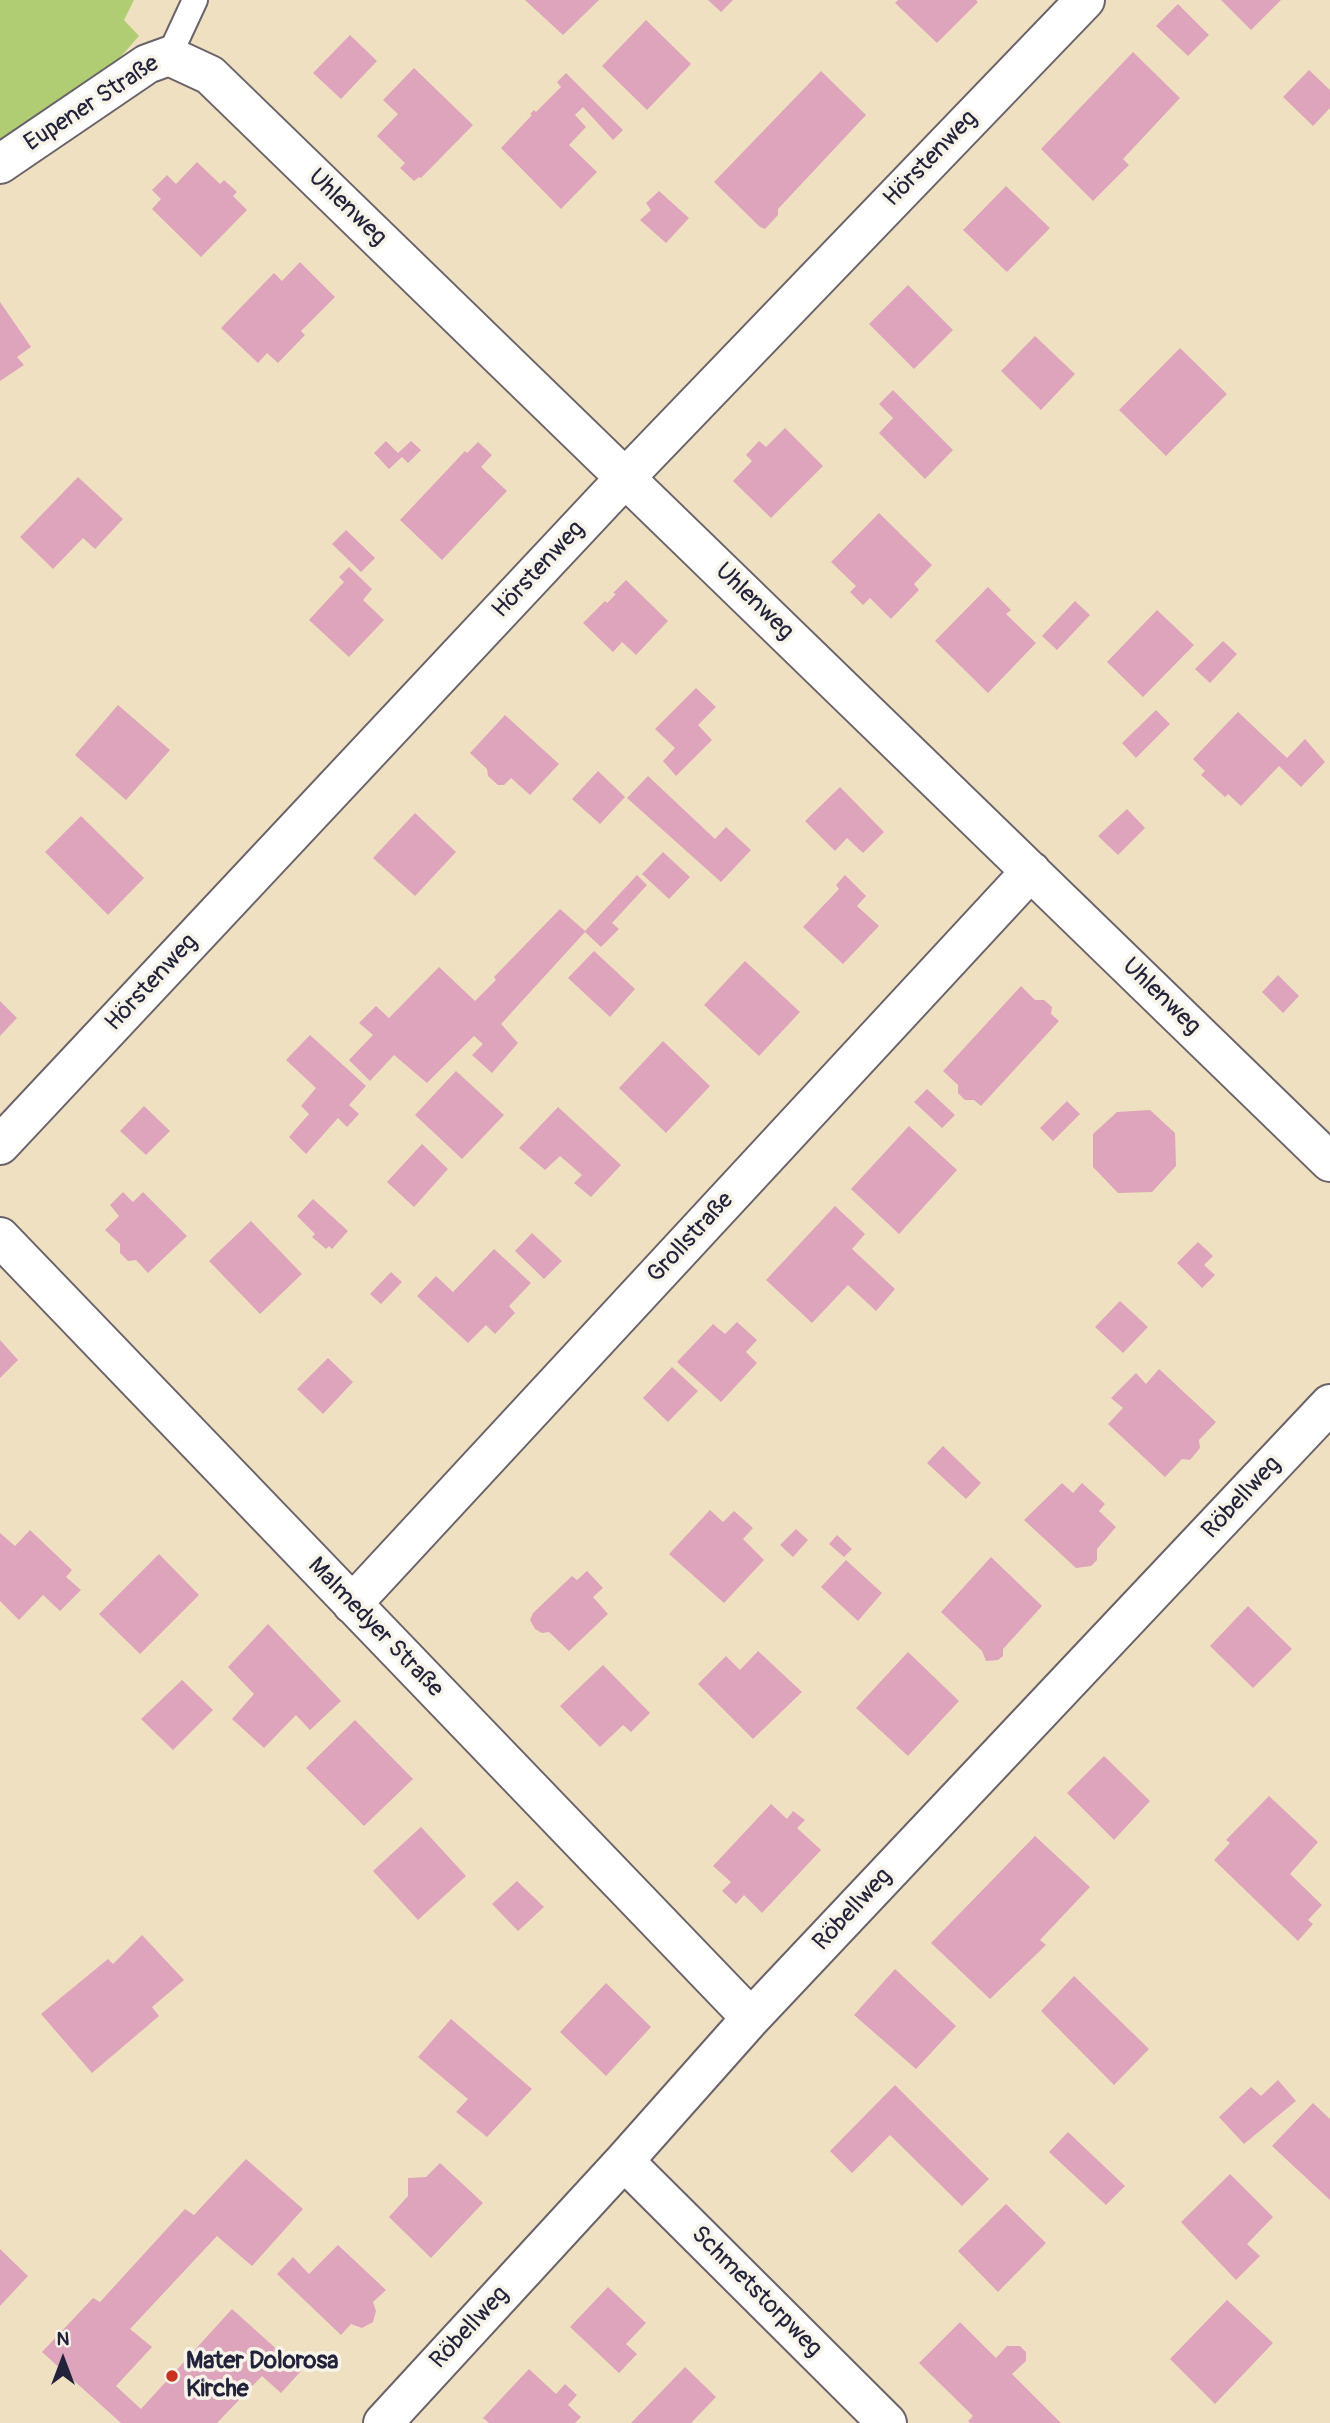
<!DOCTYPE html>
<meta charset="utf-8">
<style>
body{margin:0}
#map{position:relative;width:1330px;height:2423px;overflow:hidden;background:#f0e0c2;font-family:Pangolin,sans-serif}
canvas{display:block}
.north{position:absolute;left:28px;top:2325px;width:70px;height:70px;-webkit-text-stroke:5px #f7f3e8;paint-order:stroke;rotate:0deg;font-size:19px;font-weight:700;line-height:28px;text-align:center;color:#22223b}
.north::after{content:'';display:block;margin:auto;width:24px;height:32px;background:#22223b;clip-path:polygon(50% 0,100% 100%,50% 72%,0 100%)}
</style>
<div id="map">
<canvas width="1330" height="2423"></canvas>
<div class="north">N</div>
</div>
<script>
const c = document.querySelector('canvas').getContext('2d');
c.lineJoin = 'round';
function fill(path, color) { c.fillStyle = color; c.fill(path, 'evenodd'); }
function trace(path, color, width, dash) { c.strokeStyle = color; c.lineWidth = width; c.lineCap = dash ? 'butt' : 'round'; c.setLineDash(dash || []); c.stroke(path); }
function drawText(font, color, halo, rows, align = 'center') {
  c.font = font + ' Pangolin,sans-serif'; c.lineWidth = 7; c.setLineDash([]); c.textBaseline = 'middle'; c.strokeStyle = halo; c.fillStyle = color; for (const [text, x, y, turn = 0] of rows) {
    c.save(); c.translate(x, y); c.rotate((+turn || 0) * Math.PI / 180); c.textAlign = isNaN(turn) ? turn : align; if (halo) c.strokeText(text, 0, 0); c.fillText(text, 0, 0); c.restore();
  }
}
fill(new Path2D(`
 M0 0H134L124 20 139 36 101 79 0 150Z`), '#b0cd73');
fill(new Path2D(`
 M525 0H599L563 35Z
 M708 0H733L721 12Z
 M898 0H976L978 2 937 43 895 3Z
 M1221 0H1281L1251 30Z
 M1178 4 1209 35 1188 56 1156 26Z
 M646 20 691 64 647 110 602 66Z
 M350 35 377 61 341 99 313 73Z
 M1133 52 1180 98 1123 159 1129 165 1093 201 1041 149Z
 M414 68 473 125 421 178 419 177 414 181 400 168 405 163 377 136 398 114 383 100Z
 M1309 70 1330 90V108L1313 126 1283 97Z
 M821 71 866 115 778 209V215L765 229 760 227 714 182Z
 M566 73 623 130 613 140 583 107 575 115 586 127 569 145 597 172 561 209 501 148 532 115 530 114 534 110 536 112 561 87 557 82Z
 M197 162 220 184 224 180 237 192 233 196 247 210 201 257 152 209 161 199 152 190 167 175 176 184Z
 M1006 186 1050 228 1007 272 963 230Z
 M659 191 689 218 666 243 640 220 651 210 646 203Z
 M300 262 335 297 301 331 305 335 278 363 267 353 258 363 221 328 274 273 282 281Z
 M908 285 953 330 914 369 869 324Z
 M0 302 31 347 17 357 24 365 0 381Z
 M1035 336 1075 374 1041 410 1001 371Z
 M1180 348 1227 394 1166 456 1119 410Z
 M893 390 953 450 925 479 879 433 893 418 879 404Z
 M785 428 823 466 771 518 733 481 752 461 746 455 759 441 766 447Z
 M386 441 398 453 411 441 421 450 408 463 402 457 389 469 374 453Z
 M478 442 492 455 481 467 507 491 442 560 400 520 465 451 467 453Z
 M78 477 123 519 95 549 83 538 53 569 20 537Z
 M879 513 932 565 914 584 919 590 891 619 870 598 863 605 850 592 856 586 831 562Z
 M346 530 375 558 361 572 332 544Z
 M349 567 372 589 363 600 384 620 349 657 309 620 344 582 339 577Z
 M626 580 668 621 636 655 622 642 613 652 583 623 605 601 607 603 616 594 613 593Z
 M988 587 1011 610 1006 614 1036 643 988 693 935 641Z
 M1075 601 1090 615 1057 650 1042 636Z
 M1157 610 1194 645 1143 697 1107 662Z
 M1223 641 1237 654 1210 683 1195 669Z
 M696 688 716 707 698 725 712 740 676 776 663 761 675 748 655 729Z
 M118 705 170 750 126 800 75 755Z
 M1156 710 1170 724 1136 758 1122 743Z
 M1238 712 1287 758 1305 739 1325 762 1301 787 1279 766 1241 806 1228 794 1225 797 1201 775 1205 771 1193 759Z
 M505 715 559 764 530 795 511 778 504 785H498L488 776 487 769 470 753Z
 M598 771 625 797 600 824 572 799Z
 M648 776 715 839 726 827 751 850 721 882 627 798Z
 M840 787 884 832 863 853 847 838 835 851 805 821Z
 M1127 809 1145 828 1118 855 1098 836Z
 M415 813 456 852 415 896 373 858Z
 M81 816 144 878 108 915 45 852Z
 M663 852 690 877 669 899 642 874Z
 M637 875 647 885 612 923 619 929 601 947 585 932 501 1024 518 1043 492 1073 472 1055 483 1044 474 1036 427 1083 394 1055 370 1081 349 1060 373 1035 359 1023 376 1006 389 1018 439 967 475 1001 496 980 494 977 560 909 585 931Z
 M845 875 866 896 857 906 879 926 843 964 803 927 839 889 836 885Z
 M594 951 635 989 610 1017 568 978Z
 M745 961 800 1012 759 1056 704 1005Z
 M1278 975 1299 996 1283 1013 1262 992Z
 M1021 986 1035 1000H1044L1052 1007 1051 1014 1059 1021 981 1106 974 1100H965L958 1093V1085L943 1071Z
 M0 1001 17 1018 0 1036Z
 M310 1035 366 1086 349 1105 359 1114 347 1127 338 1118 306 1154 289 1137 309 1114 301 1106 316 1088 286 1060Z
 M663 1041 710 1086 666 1133 619 1088Z
 M456 1071 504 1115 462 1159 415 1115Z
 M927 1089 955 1115 942 1128 914 1102Z
 M1067 1101 1080 1114 1053 1141 1040 1128Z
 M144 1106 170 1131 146 1155 120 1131Z
 M558 1107 621 1165 591 1197 574 1183 582 1175 560 1156 545 1170 519 1148Z
 M1150 1110 1175 1133 1176 1166 1152 1192 1118 1193 1093 1167V1134L1117 1112Z
 M909 1126 957 1170 899 1234 851 1189Z
 M422 1144 448 1169 414 1207 387 1182Z
 M123 1192 133 1202 143 1192 187 1236 148 1273 136 1260 128 1261 120 1253V1244L105 1230 119 1216 110 1205Z
 M313 1199 348 1231 332 1249 329 1246 326 1249 312 1237 315 1234 297 1216Z
 M835 1206 865 1234 852 1249 895 1289 876 1311 848 1285 812 1323 766 1280Z
 M251 1221 302 1274 260 1314 209 1261Z
 M532 1233 562 1261 544 1279 515 1251Z
 M1198 1242 1213 1256 1204 1265 1215 1275 1202 1288 1177 1263Z
 M494 1249 531 1283 509 1306 515 1313 495 1334 486 1325 468 1343 417 1296 436 1276 453 1292Z
 M391 1272 402 1282 381 1304 370 1294Z
 M1120 1301 1148 1327 1123 1353 1095 1327Z
 M737 1322 757 1340 746 1352 757 1363 721 1402 677 1362 713 1324 725 1334Z
 M0 1340 18 1360 0 1378Z
 M328 1358 353 1382 323 1414 297 1389Z
 M672 1367 698 1391 668 1422 643 1398Z
 M1159 1369 1216 1422 1199 1440 1200 1448 1190 1460 1182 1459 1165 1477 1108 1424 1123 1408 1111 1398 1136 1373 1146 1384Z
 M943 1446 981 1483 966 1499 927 1463Z
 M1062 1483 1073 1493 1082 1483 1105 1504 1099 1511 1116 1527 1097 1549V1560L1091 1566 1076 1568 1024 1520Z
 M710 1510 723 1522 734 1511 753 1528 743 1539 764 1560 724 1603 669 1554Z
 M796 1529 808 1540 793 1557 780 1545Z
 M30 1530 72 1570 66 1577 81 1590 60 1611 43 1595 19 1620 0 1601V1533L15 1546Z
 M837 1535 852 1549 844 1557 829 1544Z
 M159 1554 199 1595 140 1654 99 1614Z
 M991 1557 1042 1606 1003 1649V1656L998 1660 986 1661 982 1651 941 1612Z
 M846 1560 882 1593 858 1621 821 1587Z
 M587 1571 603 1588 593 1597 608 1614 569 1651 549 1632 542 1633 535 1629 530 1620 533 1613 572 1576 577 1580Z
 M1248 1606 1292 1649 1253 1688 1210 1646Z
 M268 1624 341 1701 310 1730 296 1715 264 1748 232 1719 254 1694 228 1667Z
 M758 1651 802 1692 753 1739 698 1684 726 1656 740 1670Z
 M908 1652 959 1701 908 1756 856 1708Z
 M603 1665 650 1713 631 1732 623 1725 600 1747 560 1706Z
 M182 1680 213 1710 173 1750 141 1719Z
 M355 1720 413 1779 364 1826 306 1768Z
 M1104 1756 1150 1801 1114 1840 1067 1793Z
 M1269 1796 1318 1842 1290 1874 1322 1905 1308 1920 1313 1924 1298 1941 1214 1860 1230 1843 1226 1840Z
 M771 1804 787 1819 793 1811 805 1820 797 1828 821 1850 762 1913 744 1895 736 1904 722 1891 731 1882 713 1866Z
 M421 1827 466 1876 418 1920 373 1871Z
 M1035 1836 1090 1887 1040 1940 1046 1945 990 1999 931 1943Z
 M517 1881 544 1907 518 1931 492 1904Z
 M142 1935 184 1980 152 2007 159 2016 92 2073 41 2014 108 1959 113 1964Z
 M895 1969 956 2026 916 2069 854 2015Z
 M1074 1976 1149 2049 1114 2085 1041 2011Z
 M606 1983 651 2027 606 2076 560 2032Z
 M451 2019 532 2089 487 2137 456 2112 468 2099 418 2057Z
 M1278 2080 1296 2101 1244 2144 1219 2117 1251 2087 1261 2096Z
 M895 2085 989 2179 962 2206 890 2135 852 2173 830 2151Z
 M1313 2103 1330 2119V2200L1272 2146Z
 M1068 2132 1125 2186 1106 2205 1049 2152Z
 M246 2159 303 2209 252 2266 217 2236 130 2329 152 2347 116 2386 141 2409 232 2309 301 2371 281 2393 262 2376 217 2423H121L42 2352 93 2298 100 2302 185 2209 194 2215Z
 M440 2163 483 2203 431 2258 389 2217 408 2196V2178L426 2177Z
 M1230 2174 1273 2217 1247 2244 1260 2256 1236 2280 1181 2222Z
 M1006 2204 1046 2243 998 2292 958 2251Z
 M338 2245 386 2290 373 2302 376 2311 373 2322 362 2328 351 2324 341 2335 277 2274 293 2257 309 2274Z
 M0 2249 28 2276 0 2306Z
 M608 2287 646 2323 626 2344 637 2354 619 2373 570 2327Z
 M1227 2300 1273 2343 1215 2404 1170 2359Z
 M960 2322 996 2358 1007 2346H1020L1026 2352V2361L1012 2374 1061 2423H970L968 2421 973 2416 919 2363Z
 M685 2367 716 2397 691 2423H631Z
 M529 2369 556 2394 565 2384 577 2395 568 2405 581 2417 575 2423H489L483 2418Z`), '#dda4bb');
const service = new Path2D(`
 M169 56 195 0`);
const minor = new Path2D(`
 M0 164 147 64 169 56 210 75 1330 1162
 M0 1145 625 478 1085 0
 M0 1237 751 2018
 M352 1604 1031 871
 M624 2161 887 2423
 M383 2423 624 2161 751 2018 1330 1404`);
trace(service, '#6a646a', 28);
trace(minor, '#6a646a', 42);
trace(service, '#fff', 24);
trace(minor, '#fff', 38);
for (const [x, y, r, color] of [
 [172,2376,7,"#c8321e"]
]) { const dot = new Path2D(); dot.arc(x, y, r, 0, 2 * Math.PI); c.fillStyle = color; c.fill(dot); trace(dot, '#f7f3e8', 2.5); }
drawText('24px', '#22223b', '#f7f3e8', [
 ["Eupener Straße",92,104,-33],
 ["Hörstenweg",931,159,-46],
 ["Uhlenweg",347,208,44],
 ["Hörstenweg",539,570,-47],
 ["Uhlenweg",754,602,44],
 ["Hörstenweg",152,983,-47],
 ["Uhlenweg",1161,997,44],
 ["Grollstraße",691,1238,-47],
 ["Röbellweg",1242,1498,-47],
 ["Malmedyer Straße",375,1628,46],
 ["Röbellweg",853,1910,-47],
 ["Schmetstorpweg",756,2292,45],
 ["Röbellweg",470,2328,-47]
]);
drawText('bold 24px', '#22223b', '#f7f3e8', [
 ["Mater Dolorosa",186,2362],
 ["Kirche",186,2390]
], 'left');
</script>
